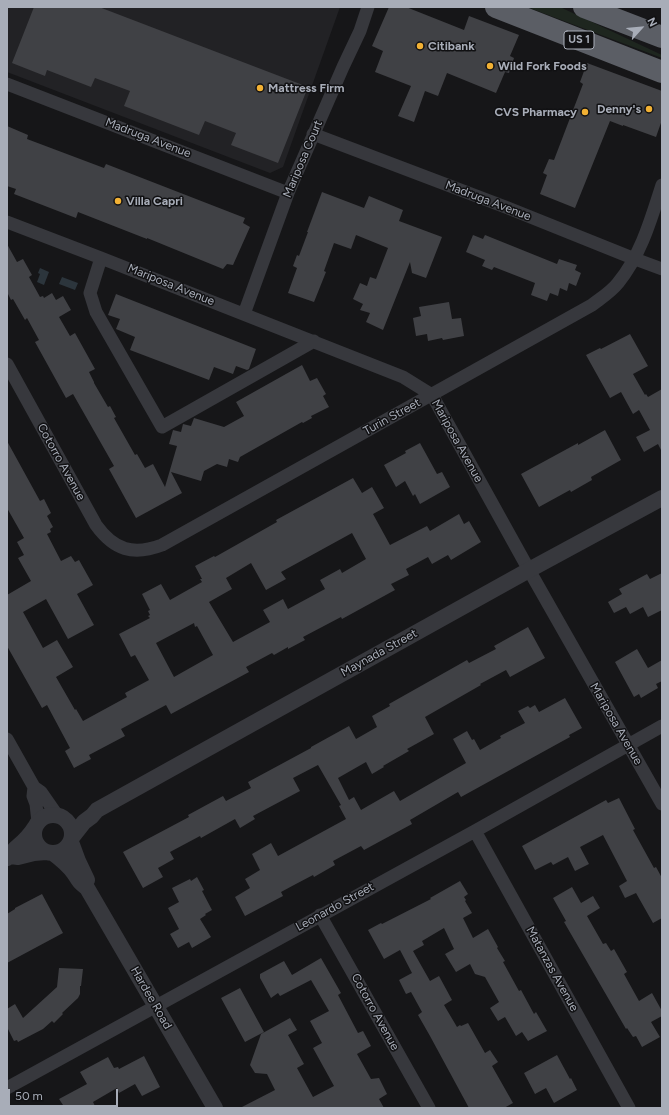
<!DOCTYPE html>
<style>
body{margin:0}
#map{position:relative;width:669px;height:1115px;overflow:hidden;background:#161618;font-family:Figtree,sans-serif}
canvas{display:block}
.frame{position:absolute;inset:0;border:8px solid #a8adb8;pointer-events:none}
.north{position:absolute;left:621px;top:8px;width:40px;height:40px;-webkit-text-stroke:3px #111113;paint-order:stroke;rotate:63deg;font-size:11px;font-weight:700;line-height:16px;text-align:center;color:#a8adb8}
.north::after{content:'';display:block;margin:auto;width:14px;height:18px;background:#a8adb8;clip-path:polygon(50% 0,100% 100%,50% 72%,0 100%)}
.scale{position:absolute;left:8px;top:1089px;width:110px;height:18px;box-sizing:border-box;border:2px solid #a8adb8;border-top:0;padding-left:5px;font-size:12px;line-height:14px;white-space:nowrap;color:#a8adb8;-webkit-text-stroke:3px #111113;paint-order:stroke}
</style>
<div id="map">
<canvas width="669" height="1115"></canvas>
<div class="frame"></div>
<div class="north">N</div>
<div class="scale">50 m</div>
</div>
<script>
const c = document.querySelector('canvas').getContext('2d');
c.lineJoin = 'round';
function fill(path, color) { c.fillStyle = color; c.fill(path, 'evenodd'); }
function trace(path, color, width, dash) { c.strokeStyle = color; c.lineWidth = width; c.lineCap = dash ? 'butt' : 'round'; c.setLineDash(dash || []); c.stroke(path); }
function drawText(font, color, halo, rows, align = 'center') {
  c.font = font + ' Figtree,sans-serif'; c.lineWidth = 3; c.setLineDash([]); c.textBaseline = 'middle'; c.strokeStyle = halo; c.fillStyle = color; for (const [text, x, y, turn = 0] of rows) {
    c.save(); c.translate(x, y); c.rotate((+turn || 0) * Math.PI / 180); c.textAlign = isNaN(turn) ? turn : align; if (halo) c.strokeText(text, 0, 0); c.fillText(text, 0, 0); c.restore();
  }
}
fill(new Path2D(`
 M7 7H340L283 167 270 173 7 72Z`), '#222225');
fill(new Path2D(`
 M527 7H560L662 55V58Z`), '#1e261f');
fill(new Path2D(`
 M40 268 49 272 44 285 37 282 40 274 38 273Z
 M62 277 78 283 75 290 59 284Z`), '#2c353c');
fill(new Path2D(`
 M34 7H99L308 87 278 163 231 145 236 133 205 121 199 135 124 106 130 91 95 78 91 87 47 70 45 76 12 63Z
 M389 7H406L464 30 469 16 519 35 510 56 514 58 509 73 505 72 496 93 447 73 438 96 425 91 414 122 398 116 411 86 375 72 383 51 372 46Z
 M587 63 662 91V120L656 137 623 125V126L610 121 575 208 540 194 547 175 543 173 549 159 554 160 583 84 580 82Z
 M7 126 28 135 27 139 104 168 106 164 245 218 243 223 250 227 233 265 227 264 223 269 147 238V239L78 212 76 218 14 194 16 189 7 186Z
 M322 192 364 208 369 196 403 210 399 221 442 237 426 278 412 273 410 262 383 330 366 322 370 313 360 310 363 304 353 299 360 283 367 286 370 277 376 279 388 248 356 235 351 249 334 243 324 271 326 272 314 302 288 293 297 268 293 266 297 255 299 256 308 232H307Z
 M473 235 483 239 485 235 557 264 559 259 577 265 575 270 581 273 576 286 569 283 567 291 560 288 558 296 550 293 547 301 531 295 535 283 494 267 492 270 482 266 485 260 466 252Z
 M7 244 17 262 23 259 32 275 29 277 40 297 43 296 44 298 52 293 56 300 63 296 71 310 59 317 70 336 75 333 95 369 89 372 94 382V383L108 407 110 406 116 417 114 418 135 455 137 454 145 468 153 464 165 487 177 446 169 444 173 430 181 432 183 424 191 426 194 418 224 427 244 416 236 402 302 365 310 381 317 378 326 394 323 396 329 407 311 416 312 418 303 423 302 422 240 457 238 462 229 459 227 467 217 464 204 471 201 481 171 472 182 493 136 518 109 469 114 466 73 394 66 398 35 342 39 340 27 318 25 320 13 299 11 300 7 292Z
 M116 294 256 349 249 369 247 370 236 366 233 374 214 367 209 380 130 350 135 337 116 329 120 319 108 315Z
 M449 302 452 319 461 318 464 336 443 340 442 338 428 341 427 334 416 336 413 318 421 316 419 307Z
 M630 334 648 366 633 374 645 395 646 394 648 397 662 389V452L658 444 644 452 636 437 650 430 639 410 633 414 621 392 610 398 586 355 600 348 601 349Z
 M605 430 621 460 591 477 592 480 571 492 570 490 539 507 521 474 578 443V445Z
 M7 441 40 501 44 499 51 513 47 516 53 527 50 529 51 532 47 534 61 561 71 556 75 562 79 560 93 585 77 594 94 625 68 639 46 599 23 612 43 648 57 640 73 667 56 677 75 710 76 709 83 721 127 697 125 693 149 680 135 655 131 657 119 634 150 618 148 616 150 615 148 611 150 610 142 594 161 584 170 600 202 582 200 579H202L195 566 214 556 215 557 277 522 276 520 353 478 362 493 372 487 384 508 373 514 390 545 427 526 430 531 459 514 464 524 469 521 481 542 451 560 448 555 432 564 428 557 406 569 409 575 391 584 395 590 342 619 341 617 303 637 305 640 288 649V647L274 655 272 653 246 667 249 672 171 714 166 705 121 729 125 736 89 755 91 759 74 768 65 751 70 748 47 705 42 708 7 646V595L31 581 18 558 24 555 17 542 24 538 7 508ZM352 533 366 559 342 573 340 569 320 580 325 589 288 609 283 599 263 610 270 622 233 642 209 602 232 589 226 578 251 563 266 590 286 579 281 572ZM194 623 195 627 197 626 213 655 174 677 156 643Z
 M420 443 437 474 442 472 450 487 420 504 415 494 413 496 405 481 396 487 384 465 406 453 405 451Z
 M662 573V610L648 617 643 607 630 614 626 607 614 613 608 602 622 594 619 589 647 574 650 579Z
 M528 627 545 658 510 677 506 670 480 684 481 685 425 717 434 734 407 749 409 751 383 766 384 767 372 774 366 762 338 778 349 800 354 797 361 810 394 791 400 801 466 763 453 739 467 731 472 740 474 739 480 750 501 738 500 736 525 723 518 711 528 706 530 708 535 705 539 712 565 698 582 728 569 735 570 737 461 797 458 792 410 820 412 824 364 850 361 846 333 861 335 865 314 877 313 875 294 885 281 892 283 896 245 916 235 897 250 888 245 879 260 870 252 854 271 843 278 856 346 819 339 806 341 805 318 765 293 778 300 791 253 816 255 819 240 828 235 819 201 838 200 836 170 852 174 859 158 868 163 877 143 888 123 852 189 817 188 815 223 796 226 801 251 788 248 782 311 748V747L349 726 356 739 377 727 372 716 390 706 389 704 467 660 469 663 496 649 494 646Z
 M637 649 648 668 662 660V681L656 684 658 688 641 698 639 694 634 697 615 662Z
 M619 798 635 829 633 830 654 868 656 867 662 878V918L653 923 636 893 625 898 619 886 627 881 603 835 580 847 589 864 575 871 568 857 553 865 551 862 535 870 522 846 606 800 608 803Z
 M197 877 204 890 202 891 212 910 205 914 206 915 200 919 211 937 192 948 189 942 178 948 170 934 179 929 168 908 179 902 172 888 190 879 191 881Z
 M460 881 468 894 464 897 466 900 465 901 472 913 463 918 473 938 488 929 498 947 497 948 505 961 503 962 519 991 521 990 534 1014 536 1012 547 1031 528 1041 522 1032 516 1036 505 1017 498 1021 490 1008 499 1002 485 977 475 974 470 964 456 972 445 954 454 949 444 928 422 941 424 945 413 951 430 981 439 976 452 1000 444 1005 457 1027 460 1025 461 1026 468 1023 485 1053 490 1050 498 1062 492 1066 513 1103 504 1108H469L430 1036 418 1015 422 1012 411 992 406 994 399 980 412 973 400 950 384 959 368 930 381 923 382 924 431 899 430 898Z
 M572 887 581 903 593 896 600 908 587 916 603 944 606 943 611 951 614 949 627 972 624 974 639 1001 652 993 662 1011V1016L651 1022 660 1037 642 1047 636 1036 633 1037 627 1028 626 1029 564 922 566 921 553 898Z
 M42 894 63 933 7 963V914L15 909V908Z
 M321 958 341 993 338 995 358 1033 363 1031 371 1046 357 1054 371 1079 379 1078 387 1094 379 1099 384 1108H240L275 1090 267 1074 255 1073 250 1065 261 1034 290 1018 297 1030 288 1035 304 1064 297 1068 313 1097 334 1086 313 1048 322 1043 310 1021 329 1011 311 980 280 996 278 993 271 998 260 978V974L284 961 292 975Z
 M59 968 83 969 81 986H80V994L78 998 62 1013 63 1014 54 1023 52 1021 43 1029 18 1042 17 1040 14 1041 7 1027V1009L15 1004 23 1018 57 987Z
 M240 988 264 1032 245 1042 221 998Z
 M557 1055 570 1079 571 1078 577 1090 554 1103 546 1088 535 1094 524 1073Z
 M144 1056 160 1087 142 1096 135 1084 119 1093 117 1088 93 1102 96 1108H65L59 1099 87 1084 80 1072 108 1057 114 1068 118 1067 119 1069Z`), '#404145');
trace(new Path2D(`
 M7 84 288 193
 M313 134 508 208 635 259 662 269
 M7 222 101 258 403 377 432 395 529 570 662 804
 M101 258 90 293 96 312 162 427 314 341
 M244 314 288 193 343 67 360 31 368 7
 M7 364 96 525C114 550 133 556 162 545L592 305C601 298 611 292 618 283 641 255 651 219 662 185
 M7 739 34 787 41 792 57 815
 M34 787 33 796 36 804 38 822
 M475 831 629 1108
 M320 915 429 1108
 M7 1088 475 831 662 726`), '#37383d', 13);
trace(new Path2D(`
 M34 834a19 19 0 1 1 38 0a19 19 0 1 1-38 0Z
 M73 836 84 822 92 816 97 810 529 570 662 498
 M71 842 78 861 87 880
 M53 853C61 859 69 866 74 873 79 881 79 882 87 888L215 1108
 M11 856 18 857 34 853 46 852
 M7 858C11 856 12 852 15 849 24 841 29 837 35 827`), '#37383d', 16);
trace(new Path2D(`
 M496 7 662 72
 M584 7 662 37`), '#5b5e65', 22);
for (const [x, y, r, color] of [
 [420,46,4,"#f2b134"],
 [490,66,4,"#f2b134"],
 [260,88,4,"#f2b134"],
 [649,109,4,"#f2b134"],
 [585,112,4,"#f2b134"],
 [118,201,4,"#f2b134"]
]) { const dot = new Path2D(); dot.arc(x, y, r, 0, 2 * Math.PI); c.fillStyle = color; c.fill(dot); trace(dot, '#111113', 1.5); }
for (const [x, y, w] of [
 [579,40,30]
]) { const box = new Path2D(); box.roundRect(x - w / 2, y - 9, w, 18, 3); c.fillStyle = '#111113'; c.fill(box); trace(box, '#a8adb8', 1); }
drawText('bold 11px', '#a8adb8', null, [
 ["US 1",579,40]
]);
drawText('bold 12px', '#a8adb8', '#111113', [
 ["Citibank",428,46],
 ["Wild Fork Foods",498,66],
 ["Mattress Firm",268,88],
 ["Denny's",641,109,"right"],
 ["CVS Pharmacy",577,112,"right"],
 ["Villa Capri",126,201]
], 'left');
drawText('12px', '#a8adb8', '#111113', [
 ["Madruga Avenue",148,138,21],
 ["Mariposa Court",303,159,-67],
 ["Madruga Avenue",488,201,21],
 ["Mariposa Avenue",171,285,22],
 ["Turin Street",392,417,-29],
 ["Mariposa Avenue",457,441,61],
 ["Cotorro Avenue",61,462,61],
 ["Maynada Street",379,653,-29],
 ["Mariposa Avenue",616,724,60],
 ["Leonardo Street",335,907,-29],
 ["Matanzas Avenue",552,969,61],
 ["Hardee Road",151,998,60],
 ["Cotorro Avenue",375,1012,61]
]);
</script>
